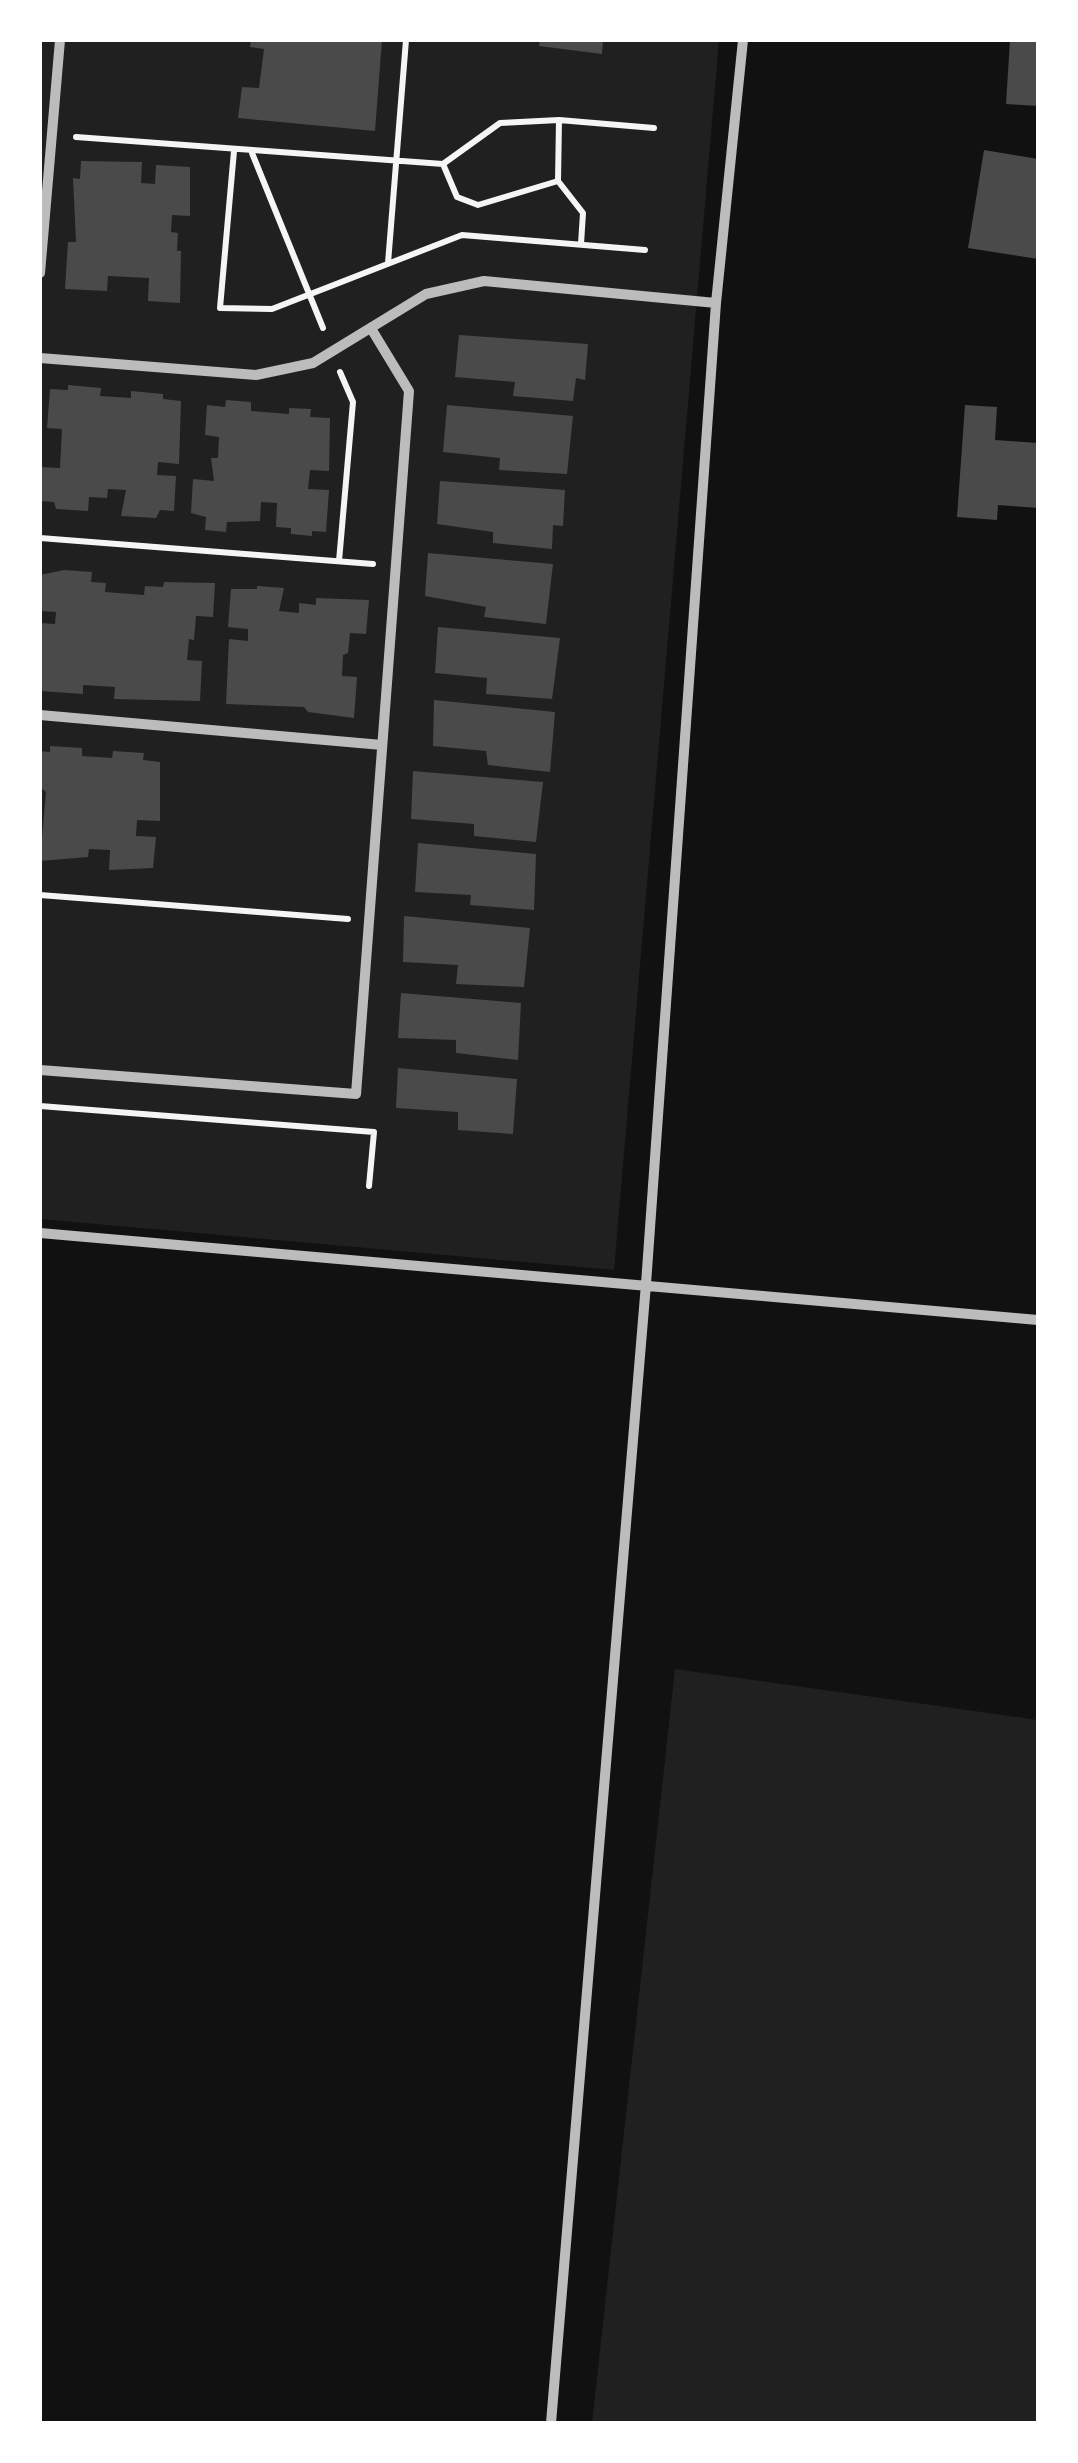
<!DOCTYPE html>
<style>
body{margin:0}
#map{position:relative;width:1078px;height:2463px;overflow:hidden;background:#111;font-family:"Titillium Web",sans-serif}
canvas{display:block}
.frame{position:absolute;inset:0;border:42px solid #fff;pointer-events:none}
</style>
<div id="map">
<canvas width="1078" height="2463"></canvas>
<div class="frame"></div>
</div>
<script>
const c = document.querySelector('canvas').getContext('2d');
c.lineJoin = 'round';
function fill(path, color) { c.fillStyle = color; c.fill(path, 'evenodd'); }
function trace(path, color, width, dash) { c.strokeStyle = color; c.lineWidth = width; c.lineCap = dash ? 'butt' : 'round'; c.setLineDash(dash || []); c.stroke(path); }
fill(new Path2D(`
 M40 40H719L614 1270 40 1219Z
 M675 1669 1038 1720V2423H592Z`), '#202020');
fill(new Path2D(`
 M251 40H382L375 131 238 118 242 87 259 88 264 49 250 47Z
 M540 40H603L602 54 539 46Z
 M1010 40H1038V106L1006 104Z
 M984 150 1038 159V259L968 248Z
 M81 161 142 162 141 183 155 184 156 165 190 167V216L172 215 171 232 178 233 177 251H181L180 303 148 301 149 278 108 276 107 291 65 289 68 242H76L73 178 80 179Z
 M459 335 588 344 585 380 576 378 573 401 513 396 515 382 455 377Z
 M68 385 101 388 100 396 131 398V391L163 394V399L181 401 179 464 158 462 157 475 176 476 174 511 160 510 156 518 121 516 126 490 108 489 107 498 89 497 88 511 56 509 54 502 40 501V467L60 468 62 429 47 428 50 389 68 390Z
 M226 400 251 402V411L289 414V408L311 409 310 417 330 418 329 471 310 470 308 489 329 490 326 532 312 531V536L291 534V528L276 527 277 503 261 502 260 521 227 522 226 532 205 530 206 517 191 513 193 479 214 481 211 458H218L219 437 205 435 207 405 225 407Z
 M447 405 573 416 567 474 499 470 500 458 443 452Z
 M965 405 997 407 995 440 1038 443V508L998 505 997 520 957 517Z
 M440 481 565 490 563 526 553 525 552 549 493 543V532L437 524Z
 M428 553 553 564 546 624 484 617 486 607 425 596Z
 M64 570 92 572 91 582 106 583 105 592 144 595 145 586 163 587 164 582 215 583 213 617 196 616 194 640 189 639 187 660 202 661 200 701 114 699 115 687 83 685V694L40 691V623L55 624 56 612 40 611V575Z
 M257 586 284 588 279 611 299 613V603L316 605V598L369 600 366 634 350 633 348 653 343 655 342 676 357 677 354 718 308 712 304 707 226 704 229 639 248 641V629L228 627 231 589H257Z
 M438 627 560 638 552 699 486 694 487 678 435 673Z
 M434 700 555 712 550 772 488 765 486 751 433 746Z
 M50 746 82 748V756L112 758 113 751 144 753 143 760 160 762V821L137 820 136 836 156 837 153 868 109 870 110 850 89 849 88 857 40 861 46 792 40 787V751L50 752Z
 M413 771 543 782 536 842 474 836V824L411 819Z
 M418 843 536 854 534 910 470 905 471 895 415 892Z
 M404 916 530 928 524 987 456 984 458 965 403 962Z
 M401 993 521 1003 518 1060 456 1053V1040L398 1038Z
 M398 1068 517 1079 513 1134 458 1130V1112L396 1108Z`), '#4a4a4a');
trace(new Path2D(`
 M76 137 443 164 500 123 559 120 654 128
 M234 151 220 308 272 309 462 235 645 250
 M252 153 323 328
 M443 164 457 197 478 205 558 181 583 213 581 244
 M558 181 559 120
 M388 263 406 40
 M40 538 373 564
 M339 561 353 402 340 372
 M40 895 348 919
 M40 1106 374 1132 369 1186`), '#f5f5f5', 6);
trace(new Path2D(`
 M40 273 60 40
 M40 358 256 375 313 363 426 294 484 281 716 303
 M40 715 382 745
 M40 1070 356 1094 409 391 372 330
 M40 1233 1038 1320
 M551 2423 646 1284 716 303 743 40`), '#bcbcbc', 10);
</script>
